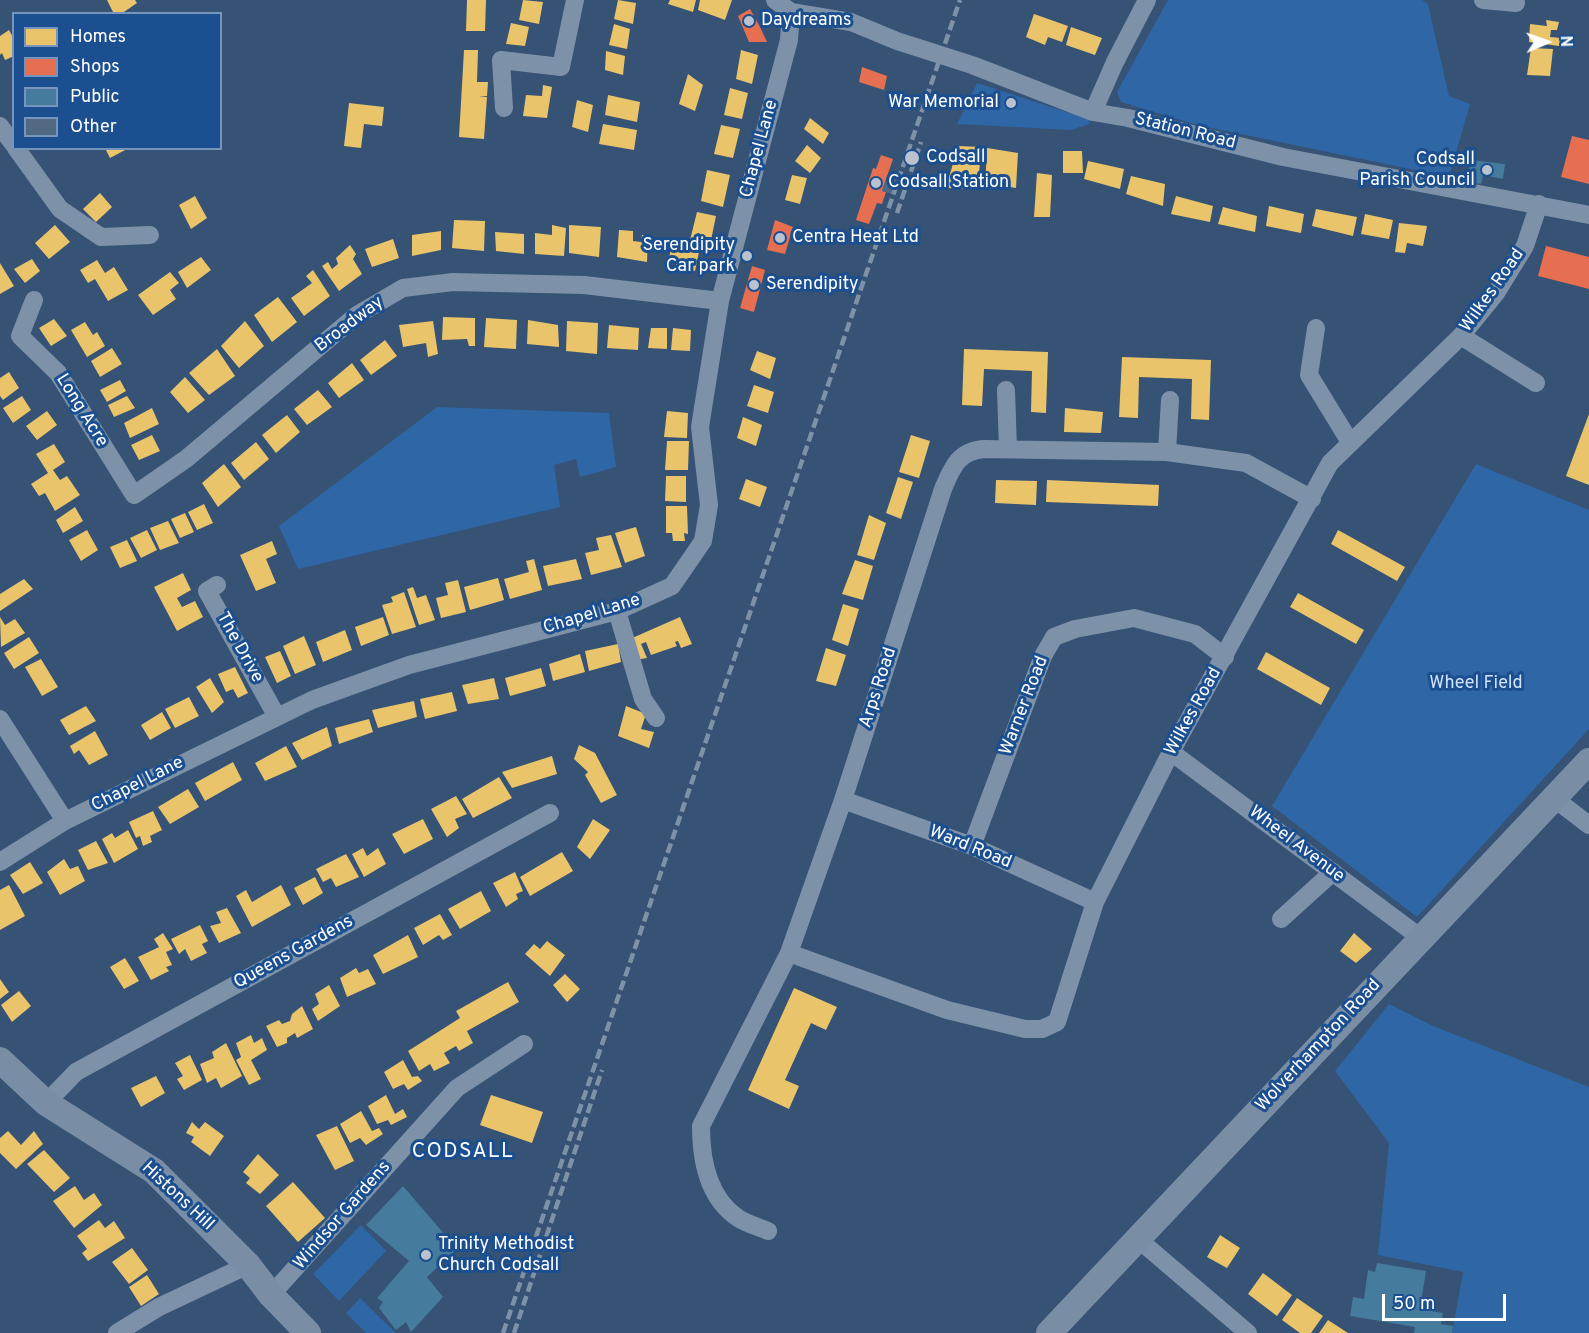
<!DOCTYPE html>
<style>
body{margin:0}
#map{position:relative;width:1589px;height:1333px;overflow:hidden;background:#365274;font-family:Overpass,sans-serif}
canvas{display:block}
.legend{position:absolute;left:12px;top:12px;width:210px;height:138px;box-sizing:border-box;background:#1b4f8f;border:2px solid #7695bc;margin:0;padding:8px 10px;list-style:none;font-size:18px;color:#fff}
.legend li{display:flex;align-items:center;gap:12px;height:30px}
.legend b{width:30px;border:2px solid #7695bc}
.north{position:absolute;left:1517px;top:12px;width:60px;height:60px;-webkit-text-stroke:4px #1b4f8f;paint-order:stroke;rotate:88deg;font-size:16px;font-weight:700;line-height:24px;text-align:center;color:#fff}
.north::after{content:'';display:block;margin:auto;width:21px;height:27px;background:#fff;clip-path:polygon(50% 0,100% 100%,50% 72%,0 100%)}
.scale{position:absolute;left:1382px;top:1294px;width:124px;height:27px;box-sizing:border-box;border:3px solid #fff;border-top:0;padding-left:8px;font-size:18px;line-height:21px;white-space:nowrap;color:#fff;-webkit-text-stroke:4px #1b4f8f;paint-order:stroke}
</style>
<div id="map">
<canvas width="1589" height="1333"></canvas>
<ul class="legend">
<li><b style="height:16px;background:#e9c46a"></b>Homes</li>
<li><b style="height:16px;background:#e76f51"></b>Shops</li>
<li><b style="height:16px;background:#457b9d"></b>Public</li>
<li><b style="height:16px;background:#526984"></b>Other</li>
</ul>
<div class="north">N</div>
<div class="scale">50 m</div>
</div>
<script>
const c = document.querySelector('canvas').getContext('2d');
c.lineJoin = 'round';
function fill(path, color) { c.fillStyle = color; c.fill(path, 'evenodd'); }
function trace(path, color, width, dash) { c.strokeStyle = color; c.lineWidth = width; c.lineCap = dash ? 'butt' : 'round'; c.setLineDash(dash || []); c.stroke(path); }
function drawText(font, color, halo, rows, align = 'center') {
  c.font = font + ' Overpass,sans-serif'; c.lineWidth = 6; c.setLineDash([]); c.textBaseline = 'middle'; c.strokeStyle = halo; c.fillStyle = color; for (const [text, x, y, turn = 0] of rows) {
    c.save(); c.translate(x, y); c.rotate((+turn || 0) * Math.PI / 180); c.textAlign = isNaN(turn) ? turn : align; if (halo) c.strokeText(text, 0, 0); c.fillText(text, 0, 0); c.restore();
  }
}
fill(new Path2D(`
 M1168 0H1422L1428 4 1449 96 1470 104 1449 177 1197 125 1121 102 1117 92Z
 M977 83 1082 117 1089 120V124L1071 130 957 124Z
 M437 407 609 413 616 467 580 477 576 459 554 465 560 507 298 569 279 526Z
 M1476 464 1589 510V729L1417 917 1272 806Z
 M1389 1004 1433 1026 1589 1087V1333H1452L1463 1272 1378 1255 1389 1143 1335 1071Z
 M361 1225 386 1251 339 1301 313 1274Z
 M360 1298 396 1333H366L346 1313Z`), '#2f66a5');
fill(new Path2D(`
 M107 0H135L137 3 121 14H114Z
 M467 0H486L485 31H466Z
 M523 0 543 2 539 24 519 20Z
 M618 0 636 3 633 24 614 19Z
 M670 0H696L693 12 668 4Z
 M700 0H732L725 20 698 10Z
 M1034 14 1068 26 1062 42 1048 37 1045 45 1026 37Z
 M1546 20 1559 22 1557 30H1551L1550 37 1561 38 1559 46 1529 42 1530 24 1547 26Z
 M511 23 529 27 525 46 506 44Z
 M614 24 630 29 627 49 609 45Z
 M1071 27 1102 38 1095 55 1066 45Z
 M9 30 14 39V56L5 60 2 53 0 55V36Z
 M1531 48 1553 49 1550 76 1527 75Z
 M464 50H478L477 82H488L487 96H479L487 97 484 139 459 137Z
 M741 50 758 55 752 84 736 79Z
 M606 51 625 56 623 75 605 70Z
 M688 74 703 85 695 111 679 104Z
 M543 85 552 87 547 118 523 116 526 95 542 96Z
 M730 88 748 93 742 119 724 115Z
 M608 95 640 102 637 122 605 115Z
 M577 100 593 105 588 132 572 127Z
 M349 103 384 107 382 126 364 124 361 148 344 146Z
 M810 118 829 133 823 144 804 129Z
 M603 124 637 130 634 150 599 144Z
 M721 125 740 129 733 158 714 154Z
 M807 145 821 158 810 173 795 161Z
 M958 146 981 147 978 189 946 188Z
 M105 148H129L110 158Z
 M987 148 1018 153 1016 188 1004 186 1006 176 997 175 995 189 985 188Z
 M1063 151H1082L1083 173H1063Z
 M1088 161 1124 169 1120 189 1084 179Z
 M707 170 730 175 723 207 701 201Z
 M1037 173 1052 175 1050 217H1034Z
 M792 175 807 178 800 204 785 200Z
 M1131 176 1165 184 1163 206 1126 194Z
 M100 193 112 207 96 222 83 209Z
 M195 196 207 218 191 229 179 205Z
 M1176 196 1213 206 1210 222 1171 214Z
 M1269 206 1304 214 1301 233 1266 226Z
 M1223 207 1257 216 1255 232 1218 224Z
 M1316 209 1357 217 1353 236 1312 226Z
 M697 212 716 216 710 245 690 240Z
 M1365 214 1393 220 1389 239 1361 234Z
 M454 220 485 221 484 251 452 248Z
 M1399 223 1427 226 1423 246 1407 243 1405 253 1395 252Z
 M55 225 70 242 49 259 35 243Z
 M552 225 566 228 564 256 535 254V233L552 235Z
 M569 225 601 227 599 257 569 253Z
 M619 230 633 231V241L641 242 642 235H648L647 262 617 257Z
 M441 231V250L412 256V235Z
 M495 232 524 234V254L496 251Z
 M393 239 399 258 372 267 365 249Z
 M680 243 700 247 695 271 675 267 678 261 669 258 671 249 678 250Z
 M350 245 356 254 353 259 362 274 339 291 322 266 328 262 332 269 338 264 336 258Z
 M201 257 211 270 187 288 178 272Z
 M32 259 40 271 25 283 14 269Z
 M97 260 105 273 114 267 128 290 108 301 95 279 88 283 80 270Z
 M0 263 14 286 0 294Z
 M313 270 330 296 304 316 291 298 312 283 306 276Z
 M170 272 179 283 170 290 176 299 153 315 138 295Z
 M278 297 297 322 272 342 254 315Z
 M443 317 475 318V346H469L467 339 442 340Z
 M486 318 517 320 516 349 484 347Z
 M54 319 67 336 51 346 39 328Z
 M528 320 558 325 559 347 527 344Z
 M245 321 264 346 239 368 221 346Z
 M433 321 438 354 428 357 426 343 403 347 399 325Z
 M567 321 598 323 597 354 566 351Z
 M85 322 93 335 97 332 105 346 87 357 71 330Z
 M609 325 639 328 638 350 607 348Z
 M651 328H667V349L648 348Z
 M673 328 691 330 690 351 671 350Z
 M385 340 397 356 371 375 360 360Z
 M112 348 122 364 100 377 91 361Z
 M217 349 235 376 209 395 189 373Z
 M964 349 1048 352 1046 413 1031 412 1032 371 984 369 982 406 962 405Z
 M757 351 776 358 770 379 750 370Z
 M1122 357 1211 360 1209 420 1191 419 1192 379 1139 377 1138 418 1119 417Z
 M352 363 364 380 339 398 328 383Z
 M9 372 19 388 3 400 0 396V378Z
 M185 377 205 400 188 413 170 392Z
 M120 380 126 391 107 402 100 390Z
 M754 385 774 392 768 413 747 406Z
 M318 390 332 407 307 425 294 409Z
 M22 396 31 410 13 423 3 408Z
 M127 396 135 408 114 417 108 405Z
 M152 408 159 424 130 438 124 423Z
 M1065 408 1103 412 1101 433 1064 432Z
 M47 411 57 425 37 440 26 426Z
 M667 411 688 413 687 438 664 437Z
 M1589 414V485L1566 476Z
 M287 415 300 432 276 453 262 435Z
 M743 417 762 425 756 446 737 438Z
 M152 435 160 451 139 460 131 445Z
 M911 435 930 441 919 478 899 472Z
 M667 441H689L688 470H665Z
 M256 442 269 459 244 480 231 463Z
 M54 444 65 462 53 470 60 480 67 476 80 495 55 511 45 493 39 496 31 484 48 473 36 454Z
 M224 464 241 487 218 507 202 483Z
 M666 476H686V502L665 501Z
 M898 477 913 482 901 519 886 513Z
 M746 479 767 487 760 507 739 499Z
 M996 480 1037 481 1036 505 995 503Z
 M1047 480 1159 485 1158 506 1046 502Z
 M204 504 213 523 197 530 188 512Z
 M666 506H687L688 534 684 533 685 541H673L672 533H666Z
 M75 507 83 521 63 533 56 520Z
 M185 513 194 532 180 538 171 519Z
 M869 515 886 523 874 560 857 555Z
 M168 521 179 543 160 550 150 528Z
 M636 527 645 556 625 563 615 533Z
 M87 530 98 550 81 561 69 540Z
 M147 530 157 550 141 558 130 538Z
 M1338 530 1405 567 1397 581 1331 544Z
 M611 535 622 567 591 575 585 553 599 550 596 538Z
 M127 540 137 561 120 568 110 547Z
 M272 541 277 554 266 559 276 583 256 591 240 555Z
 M534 559 542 590 510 599 504 579 529 572 526 561Z
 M576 559 582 579 548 586 543 566Z
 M855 560 873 566 863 600 842 594Z
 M183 573 191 590 177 598 182 607 195 601 203 617 177 631 154 587Z
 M498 578 504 600 470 610 464 587Z
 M24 579 33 589 0 611V594Z
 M458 580 466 612 441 618 436 598 448 595 445 583Z
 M413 587 417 598 426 595 435 620 419 625 407 589Z
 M404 592 416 627 392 634 382 605 393 602 391 597Z
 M1298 593 1364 630 1356 644 1290 607Z
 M843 604 859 609 848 646 832 640Z
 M0 617 5 625 15 619 25 633 1 647Z
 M383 617 389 635 361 646 355 627Z
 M680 617 692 644 681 648 678 641 675 642 677 646 651 655 646 642 641 644 647 658 635 660 630 639Z
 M345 630 352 650 323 662 316 642Z
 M304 636 316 665 295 674 283 646Z
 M29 637 39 653 14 669 4 653Z
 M618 644 621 662 589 671 585 651Z
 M826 648 846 655 836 686 816 681Z
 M280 651 291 676 277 683 265 657Z
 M1266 652 1330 688 1321 705 1257 669Z
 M580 654 585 672 553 681 549 664Z
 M41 659 58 687 42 696 25 667Z
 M235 667 248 693 238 698 233 689 226 692 218 674Z
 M541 668 546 686 510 696 505 678Z
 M210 678 224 702 212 713 196 687Z
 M494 678 499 699 468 704 462 685Z
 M452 692 457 711 425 719 420 699Z
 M189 697 199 716 175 728 165 709Z
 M414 701 417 717 378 728 372 710Z
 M86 706 96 721 69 735 60 720Z
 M626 706 646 714 641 729 654 732 649 748 618 736Z
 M162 712 171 728 150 740 141 725Z
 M369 719 373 732 339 744 335 728Z
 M327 727 332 746 302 760 292 743Z
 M95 731 108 755 89 765 79 750 74 754 70 746Z
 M579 745 595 753 617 795 601 803 585 775 588 772 574 759Z
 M286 746 297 767 265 781 255 763Z
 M552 756 557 774 512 788 502 772Z
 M233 762 242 780 205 801 195 783Z
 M499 777 512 798 473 818 462 799Z
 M188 789 199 807 170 824 158 807Z
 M456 796 467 814 455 819 459 828 447 837 431 809Z
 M153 811 162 830 150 836 152 842 143 846 140 836 136 838 129 822Z
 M423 819 433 839 404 854 392 834Z
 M593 819 610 830 590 859 577 847Z
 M128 830 138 849 114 863 102 839 112 833 115 838Z
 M96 841 108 863 88 870 78 850Z
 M363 848 367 856 378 848 386 864 364 877 352 854Z
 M562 852 573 871 530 896 520 877Z
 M346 854 359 877 336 887 331 878 323 882 316 869Z
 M64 859 70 869 78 866 85 881 60 895 47 872Z
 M30 862 43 883 23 894 10 875Z
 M515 872 523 891 516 894 518 899 506 907 493 883Z
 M315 877 323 893 303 905 294 888Z
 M9 885 25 916 0 930V890Z
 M281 885 291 905 252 927 236 896 246 890 252 902Z
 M481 891 491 911 460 929 448 909Z
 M227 908 241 933 219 943 210 926 221 923 216 912Z
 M440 914 452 935 443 940 439 935 423 945 414 928Z
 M200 925 208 941 202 944 207 953 191 961 185 949 179 954 171 939Z
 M163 933 173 949 166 952 172 965 166 967 169 971 151 980 138 957 159 947 154 939Z
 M1354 933 1372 949 1356 963 1340 951Z
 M408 935 418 957 383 974 373 955Z
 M547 941 565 955 550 976 525 954 534 944 540 949Z
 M125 958 139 981 124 989 110 967Z
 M356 968 359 973 368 969 376 984 347 997 340 978Z
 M565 974 580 989 567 1002 553 985Z
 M0 979 9 992 0 999Z
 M508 982 519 1002 467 1031 473 1043 459 1051 456 1046 444 1053 450 1063 434 1071 430 1064 419 1071 408 1051 460 1018 456 1011Z
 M329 985 340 1006 318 1021 312 1009 319 1004 315 994Z
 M794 988 837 1007 826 1030 811 1023 785 1080 799 1086 789 1109 748 1090Z
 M19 991 31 1006 12 1022 1 1005Z
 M302 1006 313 1029 297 1038 295 1033 287 1038V1043L277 1047 266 1026 279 1020 282 1024 290 1021 292 1014Z
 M251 1035 254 1043 262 1038 267 1050 251 1060 261 1079 249 1085 236 1060 241 1057 236 1043Z
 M226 1043 242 1076 221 1088 216 1078 207 1083 200 1064 214 1058 212 1052Z
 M190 1055 202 1080 184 1090 177 1079 183 1076 175 1063Z
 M403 1060 412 1077 418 1076 422 1081 408 1090 404 1084 393 1089 384 1072Z
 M156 1076 165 1093 141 1107 131 1088Z
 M386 1095 395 1114 403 1109 407 1117 391 1125 388 1120 377 1124 368 1106Z
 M491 1095 543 1112 532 1143 480 1125Z
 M361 1111 372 1131 379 1128 383 1134 366 1145 360 1138 350 1143 340 1124Z
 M192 1122 199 1129 205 1122 224 1136 210 1156 191 1142 194 1137 186 1133Z
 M337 1126 354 1161 335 1170 316 1135Z
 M8 1131 21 1145 34 1131 43 1144 16 1169 0 1153V1138Z
 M44 1150 70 1178 54 1192 27 1164Z
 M258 1154 279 1175 260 1194 246 1183 250 1178 243 1172Z
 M293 1182 325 1218 298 1242 266 1206Z
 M75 1186 84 1200 94 1193 102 1205 74 1228 53 1201Z
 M99 1220 105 1228 114 1221 125 1238 88 1261 82 1253 87 1249 77 1236Z
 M1220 1235 1240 1248 1227 1268 1207 1257Z
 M132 1248 148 1270 129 1284 112 1262Z
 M1263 1273 1292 1295 1277 1316 1248 1294Z
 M147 1275 159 1294 141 1306 129 1287Z
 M1297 1298 1323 1316 1311 1333H1300L1282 1320Z
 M1328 1320 1348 1333H1319Z`), '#e9c46a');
fill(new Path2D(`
 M750 9 760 27 767 42H749L738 16Z
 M862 67 887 76 884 90 859 82Z
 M1572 136 1589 140V184L1561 177Z
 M881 155 893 159 882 191 886 192 882 204 877 203 869 224 856 220 873 168 876 169Z
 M775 220 793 227 785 254 767 250Z
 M1546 246 1589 257V289L1538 276Z
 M752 266 765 270 754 312 740 308Z`), '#e76f51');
fill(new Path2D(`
 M1471 160 1505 164 1503 179 1483 175 1481 184 1467 182Z
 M403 1186 457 1249 427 1277 443 1297 411 1332 406 1322 396 1330 379 1308 383 1302 377 1298 409 1261 366 1225Z
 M1377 1263 1426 1271 1420 1309 1443 1313 1441 1324 1453 1326 1452 1333H1414L1415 1327 1350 1316 1353 1297 1364 1299 1368 1270 1375 1272Z`), '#457b9d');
fill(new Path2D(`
 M887 176 897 180 892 194 882 191Z`), '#526984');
trace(new Path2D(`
 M775 0 791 12 851 22 897 41 972 65 1093 112 1128 118 1283 157 1589 215
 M1483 0 1516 3
 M504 108 501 60 561 67 575 0
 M1093 112 1115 62 1147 0
 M0 126 14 145
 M16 148 60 209 101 237 150 235
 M34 300 20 336 58 373 134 495 186 459 357 315 403 288 453 282 584 285 720 301
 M1316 328 1309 375 1350 442
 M1461 336 1536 383
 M1006 390 1008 449
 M1167 452 1170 400
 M217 585 207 591 276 715
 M617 611 643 699 656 718
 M0 719 65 821
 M1171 752 1421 938
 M1555 799 1589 825
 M843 800 972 846 1095 902
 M972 846 1043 656 1054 637 1075 629 1134 618 1195 634 1225 657
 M0 862 65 821 312 700 409 665 617 611 672 586 703 541 709 505 700 427 720 301 789 40 791 12
 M1281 919 1333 872
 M789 953 947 1010 1025 1029H1042L1057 1022 1095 902 1171 752 1330 463 1461 336 1496 293 1525 246 1539 204
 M46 1103 76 1072 550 813
 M768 1231C759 1227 747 1224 738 1218 708 1198 701 1159 701 1126L789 953 843 800 943 489C952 468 958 451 984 449L1167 452 1246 463 1312 499
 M1138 1239 1248 1333
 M271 1295 457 1088 524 1044
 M117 1333 159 1307 248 1265`), '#7d92a8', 18);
trace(new Path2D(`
 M0 1060 46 1103 154 1171 248 1265 271 1295 308 1333
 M1049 1333 1589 761`), '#798da4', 26);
trace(new Path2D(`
 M897 213 921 142
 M503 1333 960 0
 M514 1333 602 1070`), '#7e92a7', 4.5, [10, 4.5]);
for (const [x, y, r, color] of [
 [749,21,6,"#b9c2ce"],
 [1011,103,6,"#b9c2ce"],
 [912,158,8,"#b9c2ce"],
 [1487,170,6,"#b9c2ce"],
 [876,183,6,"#b9c2ce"],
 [780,238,6,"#b9c2ce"],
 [747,256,6,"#b9c2ce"],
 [754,285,6,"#b9c2ce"],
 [426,1255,6,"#b9c2ce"]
]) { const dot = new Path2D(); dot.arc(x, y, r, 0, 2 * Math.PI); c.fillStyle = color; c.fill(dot); trace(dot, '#1b4f8f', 2); }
drawText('18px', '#fff', '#1b4f8f', [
 ["Daydreams",761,21],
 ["War Memorial",999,103,"right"],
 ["Codsall",926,158],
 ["Codsall",1475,160,"right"],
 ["Parish Council",1475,181,"right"],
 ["Codsall Station",888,183],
 ["Centra Heat Ltd",792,238],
 ["Serendipity",735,246,"right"],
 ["Car park",735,267,"right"],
 ["Serendipity",766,285],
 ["Trinity Methodist",438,1245],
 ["Church Codsall",438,1266]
], 'left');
drawText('18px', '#fff', '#1b4f8f', [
 ["Station Road",1185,132,14],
 ["Chapel Lane",760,149,-75],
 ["Wilkes Road",1493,291,-55],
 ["Broadway",350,325,-37],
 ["Long Acre",81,411,58],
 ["Chapel Lane",592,615,-17],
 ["The Drive",239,648,61],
 ["Arps Road",879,688,-72],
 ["Warner Road",1025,706,-69],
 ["Wilkes Road",1194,712,-61],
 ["Chapel Lane",138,785,-27],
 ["Wheel Avenue",1296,845,37],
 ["Ward Road",970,848,22],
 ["Queens Gardens",294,953,-29],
 ["Wolverhampton Road",1319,1046,-47],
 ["Histons Hill",177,1197,43],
 ["Windsor Gardens",343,1216,-49]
]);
drawText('18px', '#cfe3fa', '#1b4f8f', [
 ["Wheel Field",1476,684]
]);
c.letterSpacing = '1.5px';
drawText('21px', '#fff', '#1b4f8f', [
 ["CODSALL",463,1153]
]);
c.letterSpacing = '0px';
</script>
